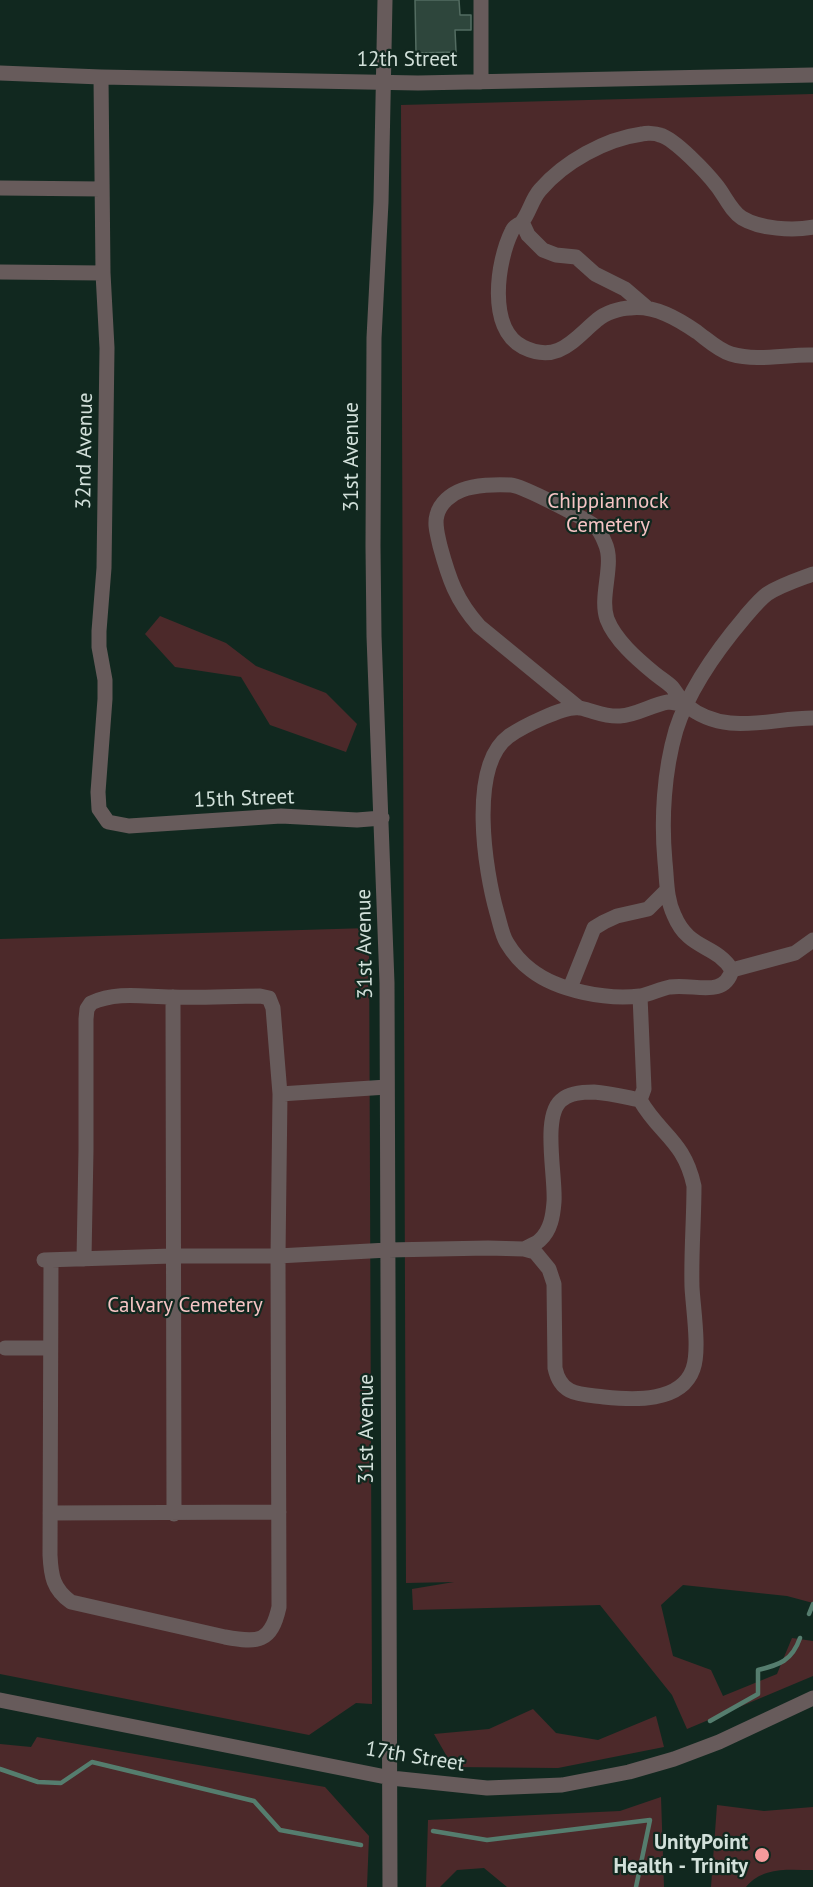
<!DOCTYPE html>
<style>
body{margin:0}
canvas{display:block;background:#11281f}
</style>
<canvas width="813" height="1887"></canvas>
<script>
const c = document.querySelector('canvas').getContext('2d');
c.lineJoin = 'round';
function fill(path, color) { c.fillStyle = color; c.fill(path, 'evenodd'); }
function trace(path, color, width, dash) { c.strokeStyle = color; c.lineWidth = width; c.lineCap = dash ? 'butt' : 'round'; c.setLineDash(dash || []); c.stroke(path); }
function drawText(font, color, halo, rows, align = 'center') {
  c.font = font + ' "PT Sans",sans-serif'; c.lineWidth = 4.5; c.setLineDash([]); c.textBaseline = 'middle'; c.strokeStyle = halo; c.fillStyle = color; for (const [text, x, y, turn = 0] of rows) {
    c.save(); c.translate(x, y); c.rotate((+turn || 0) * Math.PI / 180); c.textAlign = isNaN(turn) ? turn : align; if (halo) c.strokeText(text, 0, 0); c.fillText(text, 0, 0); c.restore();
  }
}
fill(new Path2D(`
 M813 94V1603L787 1596 683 1585 661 1605 673 1656 711 1670 723 1696 777 1674 792 1638 813 1641V1676L687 1729 672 1695 600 1605 413 1610 412 1589 454 1582 406 1583 401 105Z
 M160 616 226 643 256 666 326 693 357 724 346 752 270 725 241 677 175 667 145 634Z
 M369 928 372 1704 356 1703 309 1735 0 1674V939Z
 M533 1709 556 1733 598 1740 656 1716 664 1747 558 1768 453 1767 434 1734 489 1729Z
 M37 1737 325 1787 369 1836 367 1887H0V1744L31 1747Z
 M661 1797 664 1887H507L484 1868 457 1870 440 1887H426L428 1820 620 1811Z
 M717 1805 764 1811 813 1807V1870C789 1870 763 1866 746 1887H711Z`), '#4c292a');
trace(new Path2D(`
 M809 1614 813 1604
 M710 1721 758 1694V1670C779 1665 792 1661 800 1638
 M0 1769 38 1782 61 1783 92 1762 254 1801 280 1830 361 1845
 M433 1831 487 1840 650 1820 636 1887`), '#557d6e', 4.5);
const building = new Path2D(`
 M415 0H459L460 15H471V30H455L456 52 416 53Z`);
fill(building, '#2e463c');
trace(building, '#536c61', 1.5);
trace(new Path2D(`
 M385 0 381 202 374 338 373 546 374 636 387 983 390 1887
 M0 73 101 77 418 83 813 75
 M101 77 103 273 107 348 104 568 99 631V647L105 680V699L98 792 99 809 108 822 129 826 281 816 357 820 382 818
 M481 82V0
 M0 188 102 189
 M522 222 528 235 543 250 556 255 576 257 595 274 625 289 646 307
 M813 227C793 231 760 229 742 218 731 211 725 196 717 186 707 173 675 139 660 135 655 133 646 133 642 134 605 139 564 162 540 190 532 199 529 213 522 222 519 225 514 226 512 231 497 261 487 329 523 347 558 364 573 340 597 320 605 313 620 308 630 308 655 305 678 319 697 332 708 340 718 350 731 354 758 362 787 354 813 355
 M0 272 103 273
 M686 705C680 704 673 702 668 702 651 705 637 715 620 716 604 717 595 711 580 708 565 705 522 727 509 736 468 766 485 871 497 913 500 923 502 935 507 943 513 953 523 964 531 970 558 991 607 1000 640 996 650 994 660 989 670 987 694 983 724 999 732 970 715 943 689 951 674 915 666 898 667 880 665 862 661 819 664 771 676 730 689 689 717 650 745 617 751 610 759 600 767 594 781 585 797 580 813 574
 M579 708 479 626C456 600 449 579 440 546 438 536 434 525 437 515 440 503 451 494 462 490 475 485 496 484 511 485 523 486 586 519 596 527 600 531 603 538 605 543 615 564 599 596 607 619 615 640 637 659 654 673 660 678 667 682 672 687 677 693 680 700 686 705 725 737 769 718 813 718
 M732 970 795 953 813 940
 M570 988 594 928 604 922 617 916 648 909 667 890
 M173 997 174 1514
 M280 1094 387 1087
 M640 1100 644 1089 640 996
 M44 1260 172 1256H278L388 1250 488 1248 524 1249 535 1252 549 1269 554 1284 555 1368C561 1396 580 1394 604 1397 633 1400 681 1403 693 1369 700 1350 693 1308 692 1287 691 1253 694 1220 694 1186 684 1140 660 1135 640 1100 625 1097 609 1093 594 1092 585 1092 570 1093 563 1099 541 1113 556 1177 554 1202 553 1215 551 1230 540 1240 536 1244 529 1246 524 1249
 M51 1260 50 1555C51 1576 53 1589 71 1602L225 1637C258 1643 271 1643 279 1607L278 1256 280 1094 273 1008 269 998 260 996C231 996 202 998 172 997 144 997 118 991 91 1003L87 1009 86 1019V1150L84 1259
 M5 1348H50
 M50 1513 279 1512
 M0 1700 391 1778 487 1788 562 1785 629 1772 674 1759 719 1742 813 1698`), '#675b5b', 15);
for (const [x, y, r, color] of [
 [762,1855,8,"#f59b9c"]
]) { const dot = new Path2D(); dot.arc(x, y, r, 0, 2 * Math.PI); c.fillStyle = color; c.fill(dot); trace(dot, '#11281f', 2); }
drawText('21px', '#d2e0da', '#11281f', [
 ["12th Street",407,60],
 ["32nd Avenue",85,451,-89],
 ["31st Avenue",352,457,-90],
 ["15th Street",244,799,-2],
 ["31st Avenue",365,944,-91],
 ["31st Avenue",367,1429,-90],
 ["17th Street",415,1757,9]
]);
drawText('21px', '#f5c4c4', '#11281f', [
 ["Chippiannock",608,502],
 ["Cemetery",608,526],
 ["Calvary Cemetery",185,1306]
]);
drawText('bold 21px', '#d2e0da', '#11281f', [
 ["UnityPoint",748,1843],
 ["Health - Trinity",748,1867]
], 'right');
</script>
